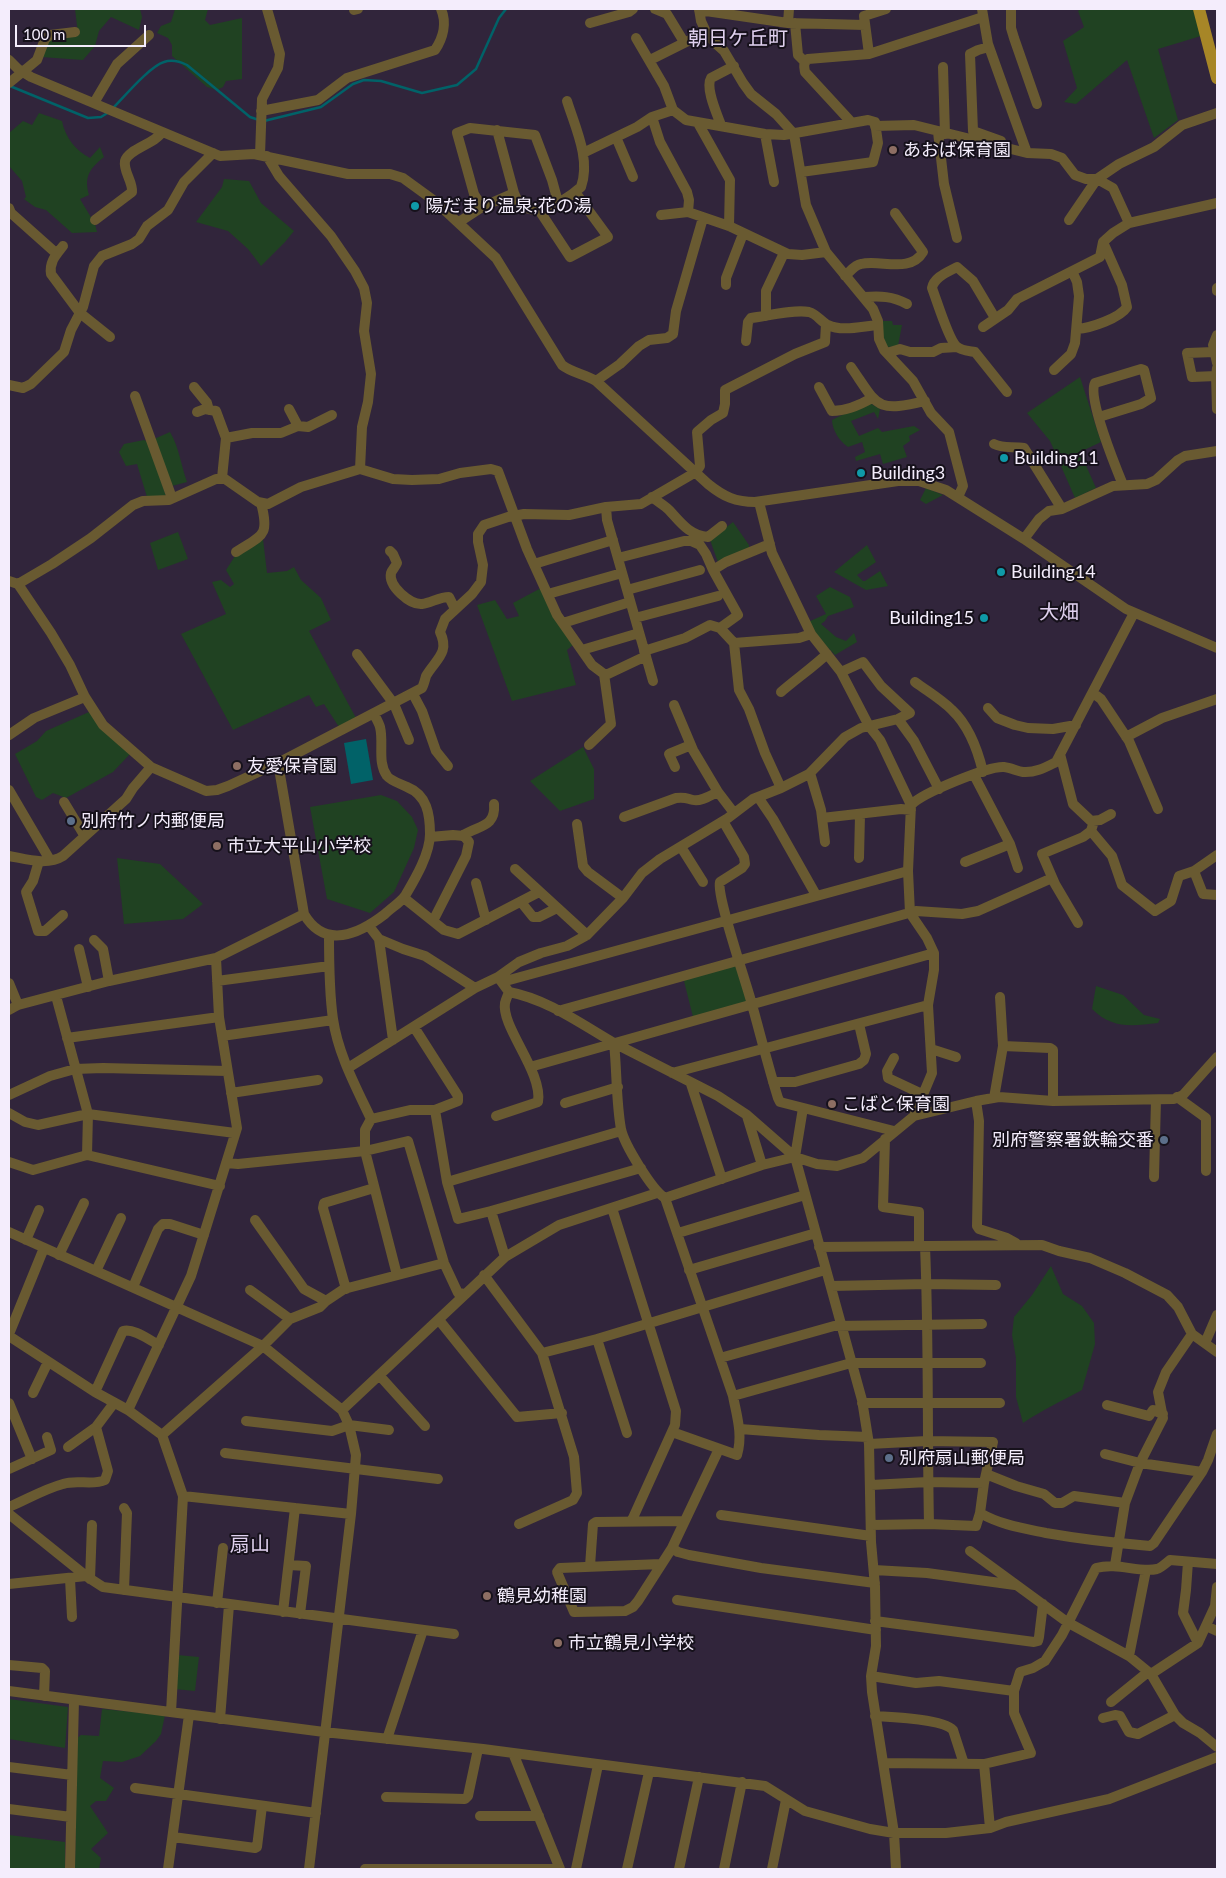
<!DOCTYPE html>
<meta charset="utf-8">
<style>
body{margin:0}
#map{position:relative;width:1226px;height:1878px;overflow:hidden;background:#31253b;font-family:Lato,sans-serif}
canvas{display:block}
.frame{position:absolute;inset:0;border:10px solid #f4edfc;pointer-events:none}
.scale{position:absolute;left:15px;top:25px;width:131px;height:22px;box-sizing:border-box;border:2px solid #f4edfc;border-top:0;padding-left:6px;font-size:15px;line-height:18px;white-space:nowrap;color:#f4edfc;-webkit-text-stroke:4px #16111b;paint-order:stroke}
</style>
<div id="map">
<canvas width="1226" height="1878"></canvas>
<div class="frame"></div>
<div class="scale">100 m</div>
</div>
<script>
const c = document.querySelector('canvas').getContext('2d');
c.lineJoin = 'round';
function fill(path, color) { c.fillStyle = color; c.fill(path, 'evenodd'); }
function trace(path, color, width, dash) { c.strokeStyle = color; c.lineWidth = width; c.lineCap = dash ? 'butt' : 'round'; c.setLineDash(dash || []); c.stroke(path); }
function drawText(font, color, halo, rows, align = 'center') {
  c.font = font + ' Lato,"Noto Sans JP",sans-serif'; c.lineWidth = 4; c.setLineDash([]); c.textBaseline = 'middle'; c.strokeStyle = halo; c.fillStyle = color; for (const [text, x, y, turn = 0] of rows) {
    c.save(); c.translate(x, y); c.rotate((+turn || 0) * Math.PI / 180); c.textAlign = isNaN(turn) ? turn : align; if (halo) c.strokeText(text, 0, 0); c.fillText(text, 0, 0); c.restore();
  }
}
fill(new Path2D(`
 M75 9H140L142 17 139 30 111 17 99 31 95 46 83 60 41 57 47 40 78 34Z
 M175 9H208L205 20 210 25 242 18V79L226 81 223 87 217 90 207 87 172 56V45L168 38 157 33 161 26 171 22Z
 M1081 9H1194L1201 36 1158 49 1178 120 1154 138 1127 60 1076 104 1064 102 1077 88 1063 41 1084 27 1078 11Z
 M39 113 62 121C65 137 76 151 90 158L100 147 104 157C89 169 84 177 89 195L80 199 95 224 97 232 72 233 46 210 35 207 24 199 26 197 22 181 9 166V133L23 121 32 125Z
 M224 179 249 181 261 203 294 231 285 242 261 266 248 249 228 231 196 222 222 187Z
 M882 321H892L893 325H902L898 346 888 347 882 340Z
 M1080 377 1101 442 1080 452 1096 488 1075 498 1050 441 1027 413Z
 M868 402 880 409 878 419 874 412 851 421 859 436 878 428 882 432 914 426 920 430 909 436 910 441 903 446 907 457 883 464 880 454 856 461 855 457 865 452 862 442 848 447C840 442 832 430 832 420Z
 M170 432C179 447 181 465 187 482L172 486 154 439Z
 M144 440 148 442 166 496 147 497 137 464 126 466 119 452 124 444Z
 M926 488 943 495 926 504 920 500Z
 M733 522 749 545V549L719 565 710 540Z
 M178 532 188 559 158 570 150 543Z
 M263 539 267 573 287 571 294 567 301 580 321 598 331 620 309 631 356 718 339 727 324 704 316 707 309 695 233 730 181 634 226 614 212 582 221 580 230 587 234 584 226 570 235 556Z
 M867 545 876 562 857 575 863 581H865L880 571 888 586 866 590 834 572Z
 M830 587 850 597 854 607 828 616 825 621 821 624 836 637 846 641 854 633 857 642 835 655 819 638 808 622 826 614 816 596Z
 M541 588 573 645 567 650 576 685 512 701 477 605 495 600 507 619 519 616 513 603Z
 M89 712 130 754 113 772 66 798 53 793 42 800 36 797 15 754 37 741 46 731Z
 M583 747 594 769V799L560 811 530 781Z
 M381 795 397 801 412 817 418 830 414 848 394 892 370 913 327 899 310 807Z
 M117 858 160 864 203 904 183 919 124 924Z
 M738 962 749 1002 693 1017 683 977Z
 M1096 986 1123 995 1144 1015 1160 1019 1158 1023C1132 1026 1112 1029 1092 1009Z
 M1051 1266 1063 1294 1082 1306 1094 1323 1095 1344 1082 1390C1062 1401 1042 1410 1023 1423L1016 1397V1358L1012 1335 1014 1317 1032 1295Z
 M177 1655 199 1657 195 1691 174 1689Z
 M9 1699 68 1707 65 1748 9 1739Z
 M102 1709 165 1715 161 1734 156 1741 140 1756 122 1762 103 1761 100 1778 114 1788 106 1801H96L90 1806 108 1833 91 1849 101 1858 99 1869H75L77 1738 81 1735 99 1736Z
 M9 1835 65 1842V1869H9Z`), '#204222');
fill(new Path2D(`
 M366 739 373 780 351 784 344 743Z`), '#016268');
trace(new Path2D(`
 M10 86 88 118 101 117 109 112
 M113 108C124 97 150 66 164 62 172 59 179 61 187 65L250 117 259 120
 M264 121 321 107 353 84 364 80 381 81 422 93 457 85 476 69 499 18 506 9`), '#016268', 2.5);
trace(new Path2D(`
 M655 9 667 14 684 42
 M699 9 701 21 706 32 714 42 724 51 743 83 751 94 776 114 794 134 806 205 826 252 873 309 878 321 879 339 884 350 913 381 931 413 949 432 963 486 958 497
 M982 9 988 44 1027 153
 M1011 9V28L1014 38 1037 104
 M354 10 358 9
 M699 10 788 23 865 25
 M590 23 629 12 633 9
 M788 23 789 9
 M795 23 798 55 805 62
 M636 38 664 86 673 110 686 120 765 134 784 135 857 122 868 120 875 122 878 143 873 162 801 172
 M989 47 978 50 970 54 973 131 1001 141
 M869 54 864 16 886 9
 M9 60 18 69 31 77 220 156 254 154 348 174H390L403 178 436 202 496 258 562 365C572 373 585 374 596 381L708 484C724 497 736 502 755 502L898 481H919L946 490 1024 539 1126 609 1217 648
 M650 60 706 32
 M943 67 945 134
 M9 83 37 60 45 39 50 35 75 32
 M94 103 117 64 149 35
 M261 111 318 100 347 78 435 50C443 38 447 23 441 9
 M652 117 660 142 687 192 689 200 688 212
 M698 123 730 180 729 226
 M852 123 805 72C804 66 803 63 808 59L869 54 983 17
 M721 125C717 114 705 88 711 78L734 66
 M875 126 914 125 1027 153 1051 154 1062 158 1075 175 1086 179H1097L1113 188 1129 223
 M497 130 514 193 520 206C526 208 533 211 540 210 554 207 570 197 581 187 591 159 575 127 567 101
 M938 132 944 184 957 238
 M765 134 774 182
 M616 137 633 177
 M583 153 637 127 652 117 673 110
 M260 155 262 99 278 68 280 54 267 9
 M267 156 279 176 331 236 355 271 364 288 367 303 364 331 371 374 368 402 362 427 360 469
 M482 207 474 194 457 133 470 128 535 135 552 180 558 202
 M9 208 11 213 57 254
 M539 210 570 257 608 237 575 192
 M661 215 688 212 729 226 788 254 802 255 826 252
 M95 220 132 192C133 182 123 171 125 161 128 149 155 144 162 132
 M1069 220 1097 179 1119 164 1154 147 1182 125 1217 113
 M459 222 482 207 514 193
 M63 246C56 255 49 262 51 274L80 313 110 337
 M845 276C850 272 854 265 861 264 880 259 910 274 923 252L895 213
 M726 285V278L743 234
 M1217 288V291
 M864 297C881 296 892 296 907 304
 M766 316V291L784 253
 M995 318 973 281 957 267C948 272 934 277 932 288 937 301 948 338 956 346 961 351 969 351 975 352L1007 392
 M983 327 1008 310 1017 299 1100 257 1103 242 1113 233 1129 223 1217 203
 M1077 329C1091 328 1120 318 1127 307L1122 285 1103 242
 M1217 335 1213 345 1217 363
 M746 341 748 322 751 318C767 316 794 309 809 312 817 314 821 322 828 325 842 332 863 326 878 325
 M1214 352 1187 353 1192 377 1216 376
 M887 353 900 349 910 352H933L941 348 957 347
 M851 367C878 406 875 413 925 401
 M1217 368 1216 376 1217 409
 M1054 370 1071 354 1075 343 1079 296 1077 282 1072 271
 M596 381 620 364 639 346 649 340 667 338 673 334 676 311 703 218
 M9 385 23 388 31 384 64 352 71 330 83 307 94 266 102 256 132 244 139 239 147 226 168 210 184 182 213 153
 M194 387 207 403 209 410
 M819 387 832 411C847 411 860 405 872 398
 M135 396 172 498
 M289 409 298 426 308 427 332 415
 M197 412 205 409 216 411 226 438 252 433H281L298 426
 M1099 417 1141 404 1151 398 1144 370 1141 369 1095 383C1087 397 1116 468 1123 485
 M994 444C1003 449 1013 446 1024 448L1062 509
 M222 478 226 438
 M652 497C658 502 664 505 669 510 681 523 689 535 708 537L722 526
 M759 502 772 553 811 634 841 672 869 726 880 740 911 805
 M606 507 607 520 653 681
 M1024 539 1039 519 1049 511 1062 509 1113 486 1147 484 1156 480 1178 460 1185 456 1217 451
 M390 551 393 554 397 563C396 566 392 570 391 573 388 586 410 605 422 604 431 603 439 597 449 597L455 609
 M236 552C262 535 270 537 261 503
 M618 558 684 541H691L700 545 706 554 713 570 738 615 720 628
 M534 564 613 540
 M713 570 726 562 770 544
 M9 581 18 584 51 633 70 665 85 697 103 725 151 767 206 791 217 790 228 786 278 763 422 688C424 684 425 680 426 676 436 659 450 653 440 632L445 619 472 594 481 582 483 565 478 542V534L484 525 508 517 524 514 569 515 606 507 641 504 696 472 700 466 697 432 711 420 723 413 725 404V390L795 354 825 342 826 324
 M18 584 52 564 91 538 133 505 143 501 169 500 216 479H225L258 502 268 504 301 487 360 469 393 479 412 480 439 479 460 473 491 469 498 471 527 549 557 615 592 665 604 674H608L646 656
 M627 590 700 570
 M548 594 622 573
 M635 618 718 596
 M563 623 630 602
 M734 643 799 638 811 634
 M582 650 639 633
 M644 651 685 638 710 625 720 628 734 643 739 690 749 709 765 753 781 788
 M357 654 394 704 409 740
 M915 682C927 691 941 699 952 710 968 725 978 751 983 772
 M781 692C796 679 812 668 827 654
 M1093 693 1101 699 1129 741 1158 809
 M413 694 422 711 436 751 448 766
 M674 705 693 750 718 792 734 813
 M988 708 997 718 1015 725 1028 728 1053 729 1076 725
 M898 719 914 741 939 789
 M9 735 34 718 85 697
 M1126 737 1162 718 1217 699
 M589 745 611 724 604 674
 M1060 754 1073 804 1091 821 1100 820 1111 814
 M278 763 304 914C325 950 359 934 385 914 391 908 400 903 405 896 415 879 430 854 430 834 430 814 427 795 407 787 401 784 391 781 387 776 377 762 384 743 380 727 379 723 376 718 374 714
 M675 767 669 754 691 745
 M810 773 821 810 825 842
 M974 775 1010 844 1018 868
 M9 790 50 860
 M758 797 773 819 816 895
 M64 802 84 835
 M624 817 676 798C686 797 685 798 693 800 701 802 711 795 718 792
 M822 818 901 809 911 810
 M723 821 744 857 745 864 742 868 720 882C716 895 746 982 751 1001 760 1033 768 1066 778 1098L780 1102 894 1131
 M577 824 583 866 588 872 623 898
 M1091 831 1112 856 1122 885 1155 911 1171 901 1179 876 1194 871 1217 855
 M462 836C478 825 496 828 494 804
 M430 837 453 835 464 836 469 842 466 856 433 921
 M681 847 703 882
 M9 856C26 859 47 866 63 856L126 799 133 788 151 767
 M859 858 860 815
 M39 861 33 881 26 892 38 931H45L63 915
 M965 862 1010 844
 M515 869 587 935
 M1194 871 1203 894 1217 895
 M476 883 486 920
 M404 898 444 930 458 934 539 892
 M521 902 533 917H539L557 908
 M1078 923 1055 884 1042 854 1083 837 1091 831 1094 821
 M369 926 379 939 403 949 425 956 475 988
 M329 935C329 963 329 991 333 1019 338 1054 356 1087 371 1119
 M379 939 393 1040
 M94 940 103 949 109 981
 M79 949 88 987
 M498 977 509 992C547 999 581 1024 614 1043 617 1071 616 1101 621 1129 624 1144 652 1190 665 1198L733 1396C737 1417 743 1435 737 1455L672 1432
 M217 981 329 966
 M502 982 908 871
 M9 983 18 1005
 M56 996 88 1114 87 1155
 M9 1010 18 1005 109 981 216 958 304 914
 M558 1011 916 911 962 914 978 911 1052 878
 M222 1036 333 1020
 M67 1038 219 1017
 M614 1043 718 1096 747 1115 795 1157 817 1164 837 1166 863 1158 914 1116 976 1101 999 1097 1053 1101 1174 1099 1183 1095 1217 1057
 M1003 1046 1050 1048 1053 1050V1101
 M931 1049 956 1057
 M894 1058 887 1071 888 1078 922 1094
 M530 1067 934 953
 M348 1068 475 988 498 977 519 962 541 953 567 946 587 935 623 898 642 873 660 859 728 818 753 799 781 788 809 774 845 737 861 728 898 719 910 713 881 686 863 662 841 672
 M672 1073 928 1005
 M773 1082H795L859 1064 864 1060 866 1054 859 1024
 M691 1084 722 1179
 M231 1093 318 1080
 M9 1095 50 1076 75 1069 103 1068 227 1071
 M1177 1097 1206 1118V1171
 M994 1098 1003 1046 1000 997
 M976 1101 979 1121 977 1226 979 1229 1007 1238 1016 1243
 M565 1103 618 1087
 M803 1108 795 1157 862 1400 869 1444 871 1542 875 1586 876 1646 871 1676 872 1692 894 1833 896 1869
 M435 1110 447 1182 458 1219 491 1211 641 1168
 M9 1113 25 1122 38 1125 88 1114 235 1133
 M496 1116 538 1102C543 1072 501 1027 505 1003 506 999 508 995 509 992
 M747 1116 762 1165
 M914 1116 932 1073 928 1005 934 970V953L927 938 910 913 908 871 911 805C922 793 988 766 1004 767 1011 768 1017 771 1023 772 1036 773 1046 767 1056 762L1134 613
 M885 1139 883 1207 919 1212V1246
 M9 1162 33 1170 87 1155 220 1186
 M226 1163 238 1164 365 1151 408 1141 444 1263 458 1293 465 1294
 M1154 1177 1156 1100
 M447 1182 621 1131
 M665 1198 762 1165 795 1157
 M612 1208 676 1411 675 1425 632 1520
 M491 1211 505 1257
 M255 1220 304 1289 326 1301
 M9 1232 263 1346 342 1410 349 1425 356 1455 351 1514 309 1869
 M678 1233 805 1195
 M26 1240 39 1210
 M925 1246C929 1339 927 1431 929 1524
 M819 1247 1042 1245 1059 1251 1090 1258 1125 1273 1167 1295 1178 1307 1192 1334 1217 1352
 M59 1255 84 1203
 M689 1270 816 1233
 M96 1271 121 1218
 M397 1275 365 1151V1130L371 1119 410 1110H435L458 1101V1096L414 1027
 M484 1275 542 1353 574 1457 577 1493 573 1500 519 1524
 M831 1286 927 1284 996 1285
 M133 1287 158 1229 163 1224H170L204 1235
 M346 1289 323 1208 324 1203 374 1188
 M250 1290 290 1319
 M439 1320 517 1417 562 1413
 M9 1334 44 1248
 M9 1336 95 1392 128 1410 162 1435 183 1496 171 1712
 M597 1339 627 1433
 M1205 1343 1217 1315
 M542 1353 597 1339 825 1270
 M720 1358 834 1326 982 1324
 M379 1375 425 1426
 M95 1392 123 1331C134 1328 149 1340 159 1345
 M33 1393 48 1362
 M733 1396 851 1363H981
 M9 1403 32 1459
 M862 1403H1000
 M1107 1405 1149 1416 1153 1410 1163 1414
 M128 1410 191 1276 237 1128 219 1017 216 958
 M342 1410 505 1257 559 1225 657 1193
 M246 1421 332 1431 349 1425 389 1430
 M740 1429 819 1435 868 1437
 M162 1435 263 1346 290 1319 320 1307 326 1301 344 1289 444 1263
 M869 1444 927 1441 993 1442 984 1483 980 1513 976 1526 929 1524 871 1525
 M68 1447 96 1427 114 1403
 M225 1453 438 1479
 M1105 1454 1140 1463 1202 1472
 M9 1469 51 1450 47 1437
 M986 1474 1016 1486 1044 1494 1055 1503H1062L1074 1496 1125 1503
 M871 1485 928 1482 984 1483
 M183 1496 351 1514
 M9 1507C26 1500 44 1489 63 1484 77 1479 92 1486 105 1480L108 1471 96 1427
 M124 1508 127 1513 124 1590
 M980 1513C1001 1525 1022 1528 1046 1533 1080 1539 1115 1543 1150 1546L1154 1543 1202 1472 1208 1460 1217 1434
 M9 1514 86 1576 103 1587 454 1634
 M721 1515 871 1536
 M672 1548 678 1552 689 1555 761 1568 875 1583
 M970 1551 1067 1622 1129 1656 1151 1674 1175 1715 1183 1723 1200 1733 1217 1747
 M1188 1562 1186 1590 1183 1613 1198 1643
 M661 1564 560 1568 557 1572 574 1612 625 1611 633 1607 638 1601 672 1548 719 1449
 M289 1565 306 1566 300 1614
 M1115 1565 1125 1503 1140 1463 1163 1418 1158 1392 1166 1372 1192 1334
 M590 1566 593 1524 596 1522 684 1521
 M874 1570 927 1573 1015 1585
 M70 1579 72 1617
 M90 1579 92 1525
 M9 1584 86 1576
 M677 1600 876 1630
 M217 1603 223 1548
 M283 1612 295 1508
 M875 1621 1034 1642 1038 1641 1039 1637 1043 1604
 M1206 1626 1217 1631
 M1129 1656 1146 1570
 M9 1665 42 1668 45 1671 44 1696
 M1151 1674 1198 1643 1215 1606 1217 1587
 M871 1676 916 1683 939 1681 1014 1691
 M9 1691 324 1732 483 1749 765 1786 805 1811 870 1829 894 1833H946L990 1828 1006 1822 1109 1799 1217 1757
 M1111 1702 1148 1672
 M875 1716C892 1717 943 1719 953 1730L964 1764
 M1103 1718 1115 1715 1120 1716 1129 1732 1138 1734 1175 1715
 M220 1719 229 1605
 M387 1739 423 1630
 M513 1753 560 1869
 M883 1763 984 1764 1031 1753 1014 1713V1691L1020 1672 1033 1668 1045 1661 1062 1635 1096 1568C1118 1562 1138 1573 1157 1569 1161 1568 1166 1563 1170 1560L1217 1564
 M984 1764 990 1828
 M9 1767 72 1775
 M135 1788 316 1813
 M386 1797 465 1799 468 1796 478 1749
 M9 1809 71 1817
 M480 1816H539
 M173 1837 255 1848 257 1847 262 1806
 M70 1869 74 1700
 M168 1869 189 1715
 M365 1869H560
 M576 1869 598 1765
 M627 1869 649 1772
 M679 1869 699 1777
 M724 1869 742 1782
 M772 1869 786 1800`), '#695a31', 10);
trace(new Path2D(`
 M1199 9 1217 78`), '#a78627', 12);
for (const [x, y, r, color] of [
 [893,150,5,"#8d6e63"],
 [415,206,5,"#0f9aa8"],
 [1004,458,5,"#0f9aa8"],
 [861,473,5,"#0f9aa8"],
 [1001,572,5,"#0f9aa8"],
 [984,618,5,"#0f9aa8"],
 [237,766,5,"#8d6e63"],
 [71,821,5,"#5c6f8a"],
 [217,846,5,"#8d6e63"],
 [832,1104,5,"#8d6e63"],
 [1164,1140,5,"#5c6f8a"],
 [889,1458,5,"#5c6f8a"],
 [487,1596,5,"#8d6e63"],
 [558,1643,5,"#8d6e63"]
]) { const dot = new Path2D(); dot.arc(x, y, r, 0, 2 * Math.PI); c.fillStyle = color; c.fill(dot); trace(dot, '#16111b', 2); }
drawText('18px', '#f4edfc', '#16111b', [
 ["あおば保育園",903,150],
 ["陽だまり温泉;花の湯",425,206],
 ["Building11",1014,458],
 ["Building3",871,473],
 ["Building14",1011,572],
 ["Building15",974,618,"right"],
 ["友愛保育園",247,766],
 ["別府竹ノ内郵便局",81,821],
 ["市立大平山小学校",227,846],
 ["こばと保育園",842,1104],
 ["別府警察署鉄輪交番",1154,1140,"right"],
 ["別府扇山郵便局",899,1458],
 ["鶴見幼稚園",497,1596],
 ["市立鶴見小学校",568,1643]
], 'left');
drawText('20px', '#e0d1ef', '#16111b', [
 ["朝日ケ丘町",738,39],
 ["大畑",1059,613],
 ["扇山",250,1545]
]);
</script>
